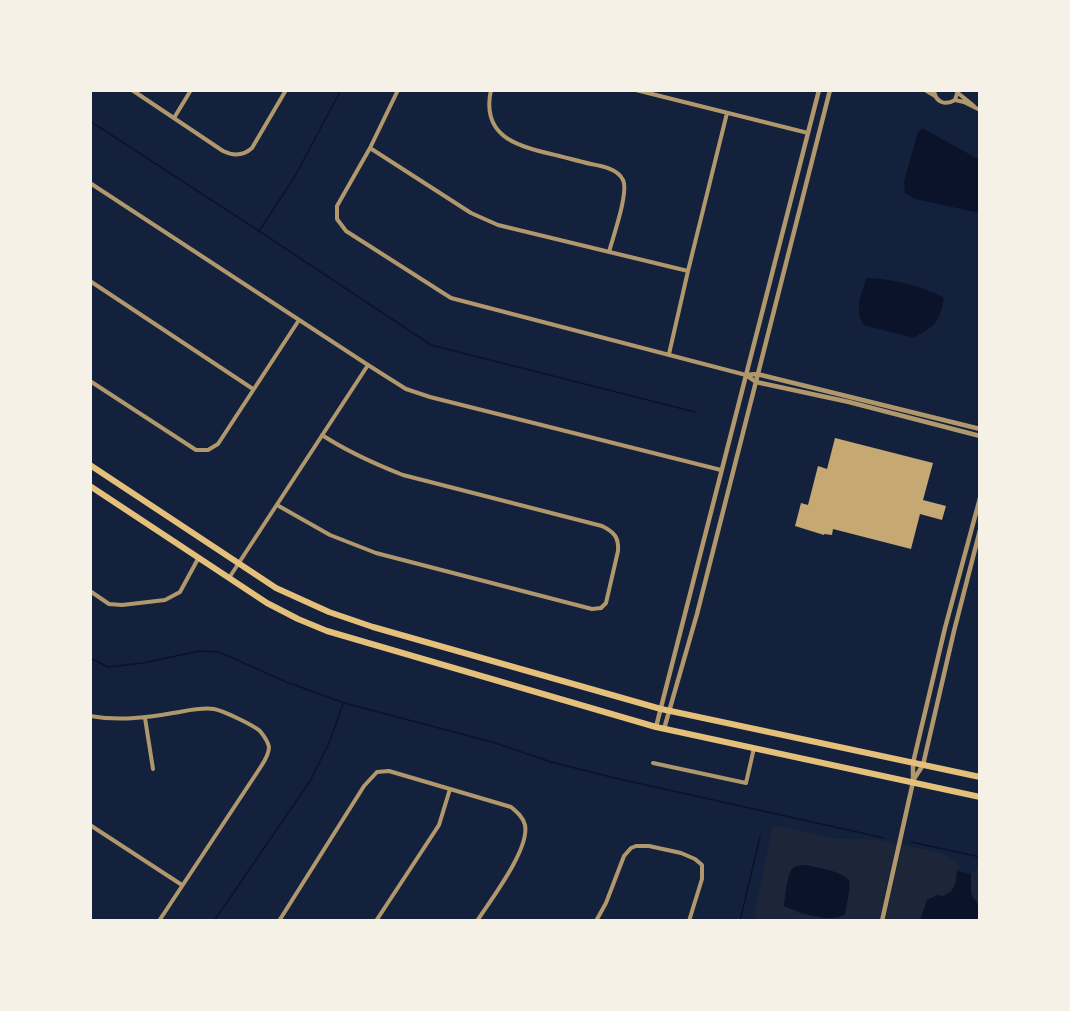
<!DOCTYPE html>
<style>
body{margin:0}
#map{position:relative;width:1070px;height:1011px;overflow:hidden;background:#14213d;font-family:"Fira Sans Condensed",sans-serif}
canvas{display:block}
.frame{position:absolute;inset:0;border:92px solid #f6f1e7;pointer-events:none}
</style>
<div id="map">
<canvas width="1070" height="1011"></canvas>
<div class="frame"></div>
</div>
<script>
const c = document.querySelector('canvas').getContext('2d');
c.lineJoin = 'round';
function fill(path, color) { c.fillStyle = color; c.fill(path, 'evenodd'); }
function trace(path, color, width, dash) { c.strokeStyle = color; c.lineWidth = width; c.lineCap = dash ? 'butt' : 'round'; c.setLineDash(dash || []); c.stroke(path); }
fill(new Path2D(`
 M773 825 836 839H868L896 844 879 921H759L754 915ZM804 865 826 870 845 877 831 918 798 913 784 906 789 875 792 869Z
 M902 845C921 849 942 851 958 862 955 891 957 893 927 900L920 921H885Z
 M980 865V903L973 898 970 887 971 874Z`), '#1d2539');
fill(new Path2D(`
 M922 128 980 160V213L915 199 905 193 904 181 918 132Z
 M867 278C887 278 928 287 944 298 939 324 936 325 913 338L864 325C854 312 861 292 867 278Z
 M804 865C814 867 844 871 849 881 851 887 846 907 845 915 828 923 800 913 784 906 785 898 787 871 794 867 796 866 801 865 804 865Z
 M957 871 971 874V893L973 898 975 900 980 908V921H920L927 900 937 895 943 896 951 892 956 882Z`), '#0b132b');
trace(new Path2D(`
 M90 121 259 231 431 345 695 412
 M259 231 295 176 341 90
 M90 658 108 667 143 663 199 651 219 652 284 681 344 703 492 742 551 762 619 779 884 838
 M911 842 980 857
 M214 921 310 781 329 743 343 704
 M740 921 760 837`), '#0b132b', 1.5);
fill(new Path2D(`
 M835 438 933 463 923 500 946 506 942 520 920 514 911 549 833 529 832 535 824 534V535L795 526 801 503 808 505 818 466 827 469Z`), '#c6a872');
trace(new Path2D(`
 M132 90 223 151C233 156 243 156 252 148L286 90
 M398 90 370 148 337 206V219L346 231 451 298 746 375
 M491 90C481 135 515 146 551 154 564 157 578 161 591 164 602 166 618 169 623 180 629 192 613 237 609 252
 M636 90 808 133
 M925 90 935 96
 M934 90C935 102 945 106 955 100L958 90
 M958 93 974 106
 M955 100 964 102 980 110
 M174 118 191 90
 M370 148 471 213 498 225 688 271
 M90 183 368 365 406 389 430 397 721 470
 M90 281 253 389
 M669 354 688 271 727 113
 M90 381 196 450H208L218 444 299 320
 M277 505 330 535 376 553 592 609 601 608 606 603 618 551C619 537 614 532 602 526L403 475C375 464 348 452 322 435
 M229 578 368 365
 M90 591 109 604 122 605 165 600 180 592 199 557
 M90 716C118 721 145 718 173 713 186 711 201 707 214 709 224 711 253 725 260 731 264 736 268 741 269 747 269 755 264 762 260 768L159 921
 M145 718 153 769
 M653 763 746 783 754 748
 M90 825 182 885
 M279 921 364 786 377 772 389 771 511 807C517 812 523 817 525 825 530 849 490 901 477 921
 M376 921 439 825 450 789
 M596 921 606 903 624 856 631 848 636 846H649L681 853 695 859 702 865V879L689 921`), '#b1986c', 4);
trace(new Path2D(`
 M746 375 756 382 849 402 980 436
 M746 375 757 374 980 429
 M656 727 819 90
 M664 729 697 614 830 90
 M914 779 923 765 954 631 980 530
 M882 921 913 782V763L945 628 980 498`), '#b1986c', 4.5);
trace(new Path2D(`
 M90 465 276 588 329 612 373 627 661 709 980 777
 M90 486 267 603 298 619 327 631 656 727 980 797`), '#e5c07b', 6);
</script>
